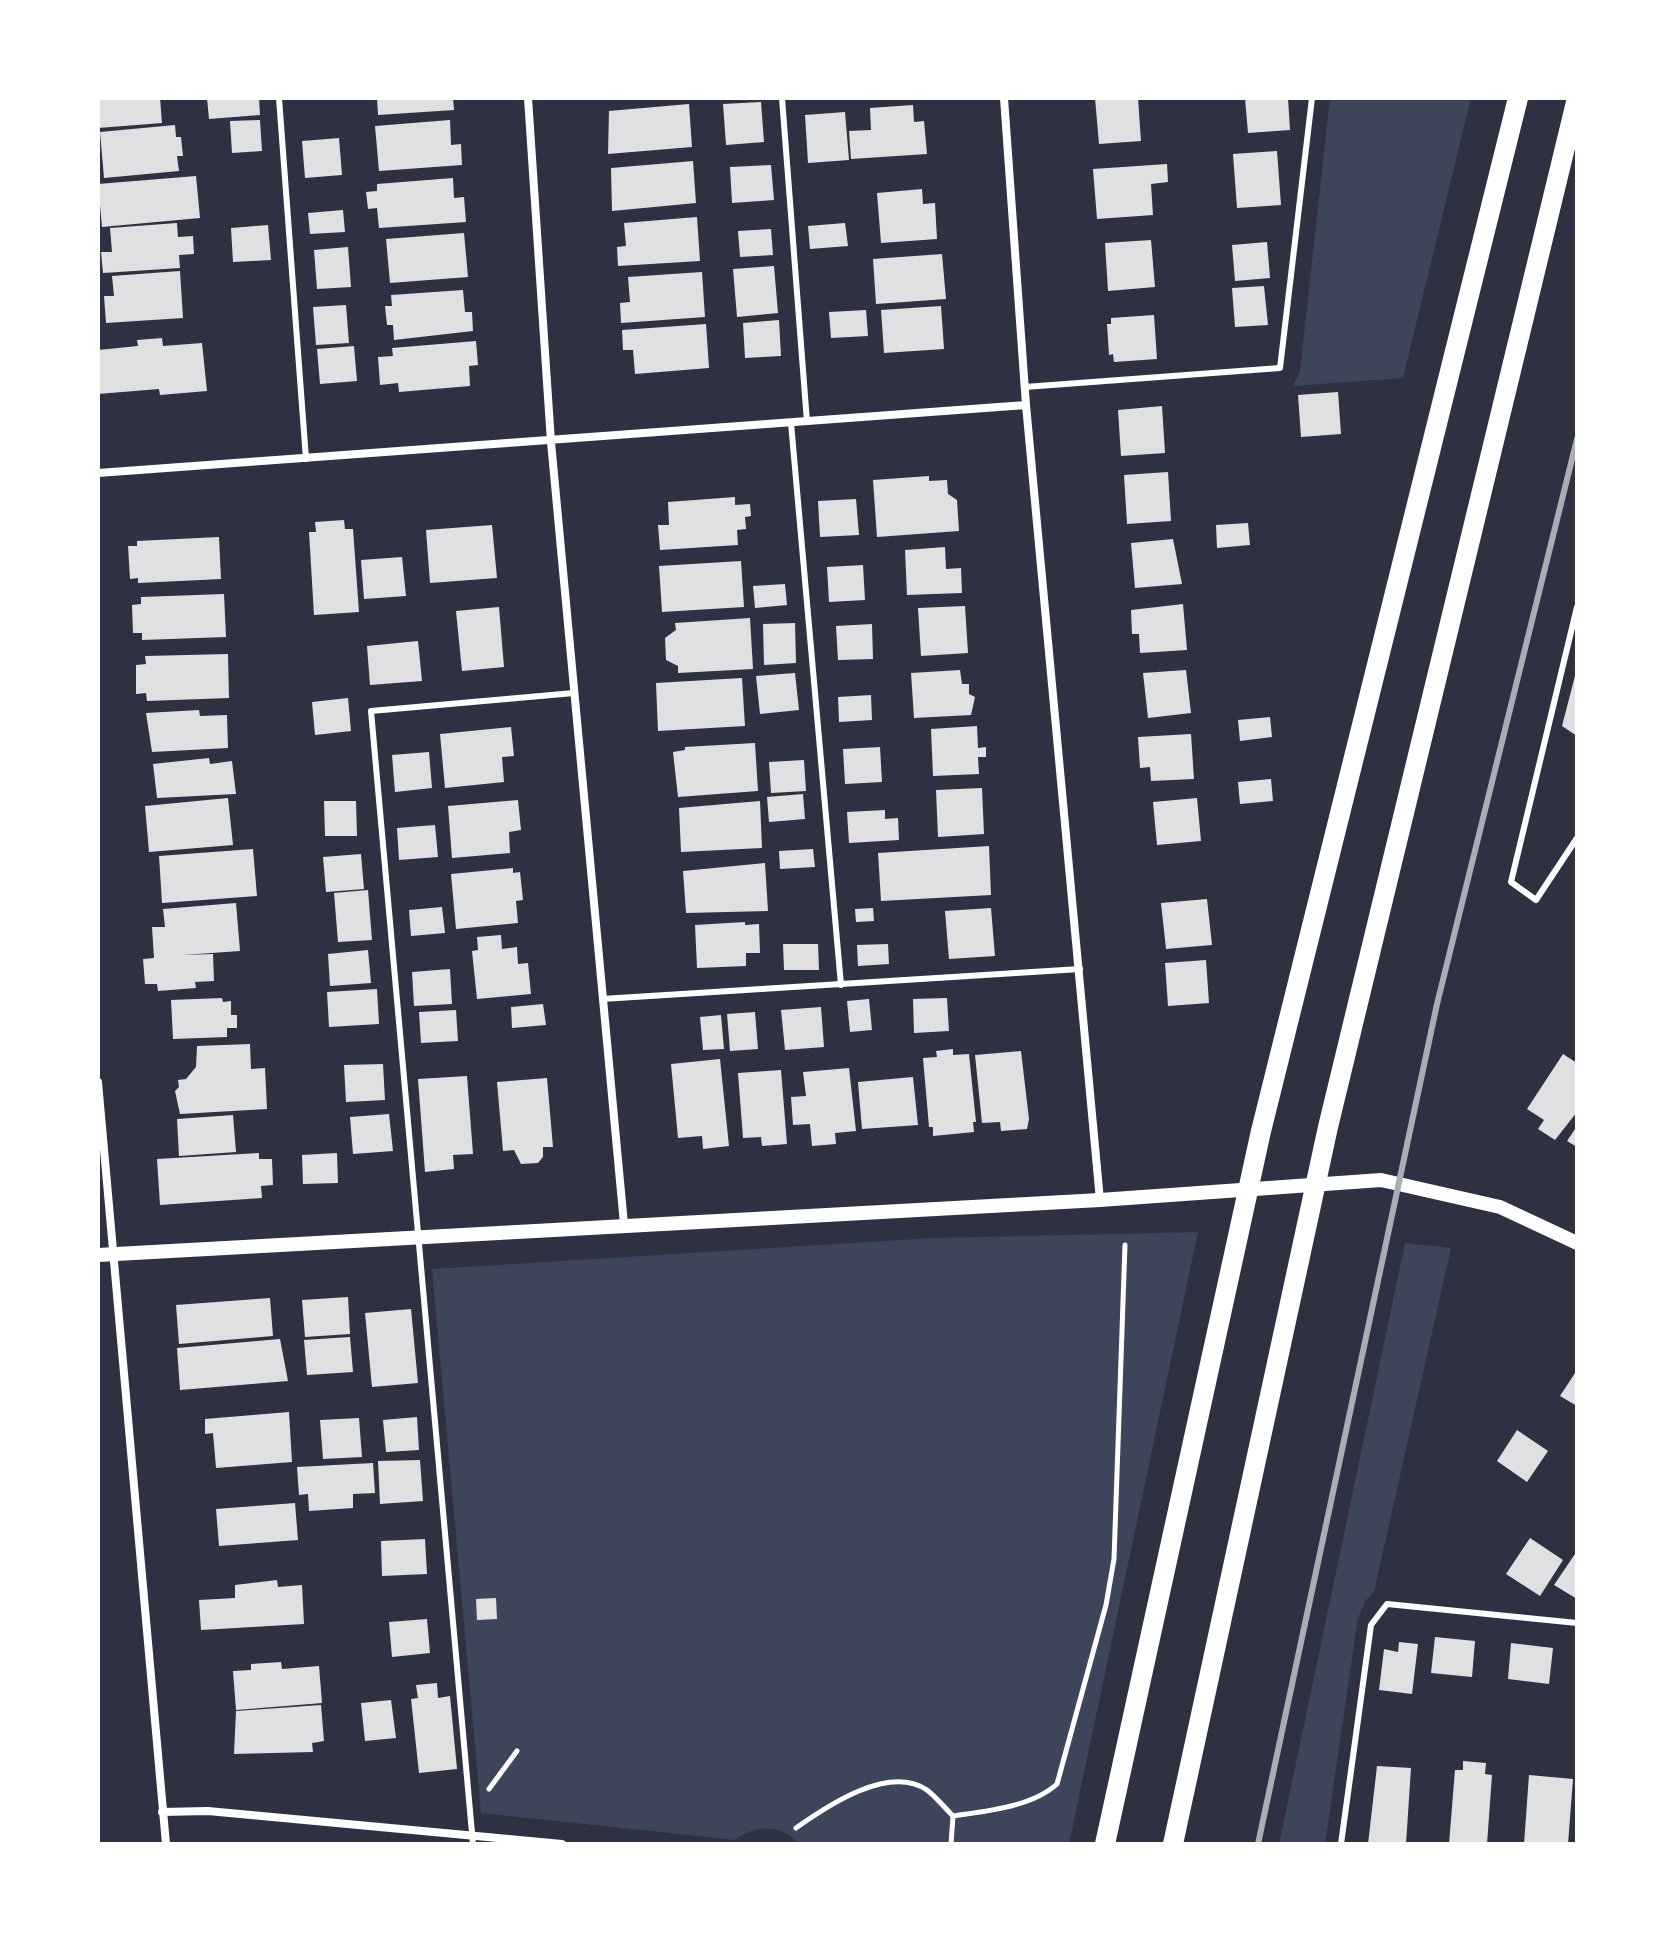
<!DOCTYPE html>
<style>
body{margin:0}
#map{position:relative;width:1675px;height:1942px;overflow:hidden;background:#2d3142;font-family:"Times New Roman",serif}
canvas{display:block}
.frame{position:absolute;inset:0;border:100px solid #fff;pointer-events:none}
</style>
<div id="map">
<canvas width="1675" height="1942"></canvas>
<div class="frame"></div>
</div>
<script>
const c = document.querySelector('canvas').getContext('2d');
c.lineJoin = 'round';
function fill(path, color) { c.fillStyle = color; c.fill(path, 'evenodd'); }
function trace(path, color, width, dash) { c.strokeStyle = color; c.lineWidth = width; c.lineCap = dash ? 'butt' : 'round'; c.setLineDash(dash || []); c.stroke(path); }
fill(new Path2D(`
 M1330 98H1471L1403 378 1293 386 1300 371Z
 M1198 1232 1069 1844H799C782 1824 755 1824 735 1840L481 1813 432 1269 933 1238Z
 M1405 1243 1451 1248 1374 1592 1365 1601 1358 1618 1325 1844H1279Z`), '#3c4559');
fill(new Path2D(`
 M98 98H160L162 123 98 128Z
 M207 98H259L260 115 209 119Z
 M377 98H453L454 110 378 115Z
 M1095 98H1138L1141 141 1099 144Z
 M1245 98H1288L1290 130 1248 133Z
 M761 102 764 142 726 145 723 104Z
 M689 104 692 147 608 154 609 111Z
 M913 105 914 122 924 121 927 154 851 159 849 131 871 130 870 108Z
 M845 112 849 160 808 163 805 115Z
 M260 120 262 151 232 153 230 121Z
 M450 120 451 145 461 144 462 165 379 171 375 126Z
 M175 125 176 137H181L183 156H177L179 171 104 178 100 132Z
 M339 138 342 175 305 178 302 141Z
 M1277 151 1281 205 1237 208 1233 154Z
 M693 161 696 203 612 211 611 168Z
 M1167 164 1168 182 1151 184 1153 215 1097 219 1093 169Z
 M771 165 774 200 732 203 730 167Z
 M196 176 200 218 102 227 98 184Z
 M453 178 454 198 464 197 466 222 379 228 377 208 368 209 366 192 377 191V184Z
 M922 189 923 204 935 203 937 239 881 243 877 193Z
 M343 210 345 232 310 234 308 213Z
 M697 217 700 261 618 266 617 247 626 246 624 223Z
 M177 223 178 237 193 236 194 254 179 255 180 268 103 273 101 252H112L110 228Z
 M845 223 848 246 810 249 808 226Z
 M268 225 271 260 233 262 231 228Z
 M771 229 773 255 740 257 738 231Z
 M464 233 468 277 390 283 386 239Z
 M1151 240 1155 287 1108 291 1105 243Z
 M1267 242 1270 278 1235 281 1232 245Z
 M348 247 351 287 317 289 314 250Z
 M942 254 946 299 876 304 873 259Z
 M774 266 778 313 737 317 733 269Z
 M180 271 183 318 106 323 104 296H114L112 276Z
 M702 272 705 317 621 323 620 303 630 302 628 277Z
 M1264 286 1268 325 1235 327 1232 288Z
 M463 290 465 312H472L473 331 394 340 393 325H387L385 306H392L391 295Z
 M346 305 349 343 316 345 313 307Z
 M941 306 944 349 884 353 881 310Z
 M866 310 868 336 831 338 829 312Z
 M1154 315 1157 359 1114 362 1113 354 1109 355 1107 324H1111V318Z
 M779 320 781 356 745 358 743 323Z
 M706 324 709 368 635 374 633 350H623L622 330Z
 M162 338 163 346 202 343 207 391 160 395 159 389 98 394V350L138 346 137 340Z
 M476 341 478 365 469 366 470 386 399 392 398 383 380 385 378 357 393 356 392 348Z
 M354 346 357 381 320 384 317 349Z
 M1338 392 1341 434 1301 437 1298 395Z
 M1162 406 1165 453 1121 456 1118 410Z
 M1168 472 1171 521 1127 524 1124 475Z
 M929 476V481L947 480 948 494 957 500 959 531 877 537 873 480Z
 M735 497V505L750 504 751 516 745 517 746 529 737 530 738 545 660 550 658 525H669L668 502Z
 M856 499 859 535 820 537 818 501Z
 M344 520 345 529H353L359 612 314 615 309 532H316L315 522Z
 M1248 523 1250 545 1217 548 1216 525Z
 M492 525 497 578 430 583 426 530Z
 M219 537 221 579 138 583V578L130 579 128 546H137V541Z
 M1173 539 1182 584 1135 588 1131 543Z
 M945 547 946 569 961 568 962 593 907 595 905 550Z
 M402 557 406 596 364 599 361 560Z
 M741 561 744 607 662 612 659 566Z
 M863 565 865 600 829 602 827 567Z
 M785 584 787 605 755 608 753 586Z
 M224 594 226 637 142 640V633H133L132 605 141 604V597Z
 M1183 604 1187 650 1140 653 1139 634H1132L1131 610Z
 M965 606 968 653 921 656 918 608Z
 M499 607 504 667 462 671 456 611Z
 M750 618 753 669 678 673V666L666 660 665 638 676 630 675 623Z
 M795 623 796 663 764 665 763 624Z
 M872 624 873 659 838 660 836 626Z
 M418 641 422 681 370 685 367 646Z
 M228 654 229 698 147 701 146 693 136 694V665L146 664 145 656Z
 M960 670 962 684H969V694L975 697 971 715 914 718 911 673Z
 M1186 670 1191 713 1148 718 1143 673Z
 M1576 672 1577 673V736L1562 726Z
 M795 673 799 710 760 714 756 676Z
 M742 678 745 726 658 731 656 683Z
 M871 695 872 720 839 722 838 697Z
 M348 698 351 731 315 735 312 702Z
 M199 710 200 716 227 715 228 748 152 752 146 713Z
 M1270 717 1272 737 1240 741 1238 720Z
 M977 726 978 748 986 747V757H978L979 774 933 776 931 729Z
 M511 727 514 756 502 757 504 782 445 788 440 734Z
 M1191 734 1194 779 1151 781 1150 767 1140 768 1138 737Z
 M755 743 758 791 678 797 673 752 685 750V747Z
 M880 747 882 782 845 784 843 749Z
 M429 752 432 788 395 792 392 755Z
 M209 758 210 764 232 761 236 794 157 798 153 764Z
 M804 760 806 791 771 793 769 762Z
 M1271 779 1273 801 1240 804 1238 782Z
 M982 788 984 834 938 837 936 790Z
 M803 794 805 819 769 822 767 797Z
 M228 798 233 845 149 852 145 806Z
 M1197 798 1201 841 1157 845 1153 802Z
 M518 800 521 830 509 832 510 853 452 858 448 806Z
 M324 801H356L357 836H325Z
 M760 801 762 848 681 852 679 808Z
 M885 810V819L898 818 899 840 849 843 847 812Z
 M435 825 438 857 399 860 397 828Z
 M989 846 991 895 881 901 878 853Z
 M253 849 257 896 162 903 159 856Z
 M813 849 815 867 780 869 779 851Z
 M361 854 364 889 326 892 323 857Z
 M765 863 768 911 686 913 683 871Z
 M513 868V873L520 872 523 900 516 901 518 923 456 929 451 874Z
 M368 890 372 940 338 942 334 893Z
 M1207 899 1212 945 1166 949 1161 903Z
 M236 903 240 951 183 955 213 954 214 981 195 982 196 988 158 991 157 984H145L143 959 154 958 152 927H165L163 909Z
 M442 907 445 933 411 936 409 910Z
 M873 908 874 921 856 922 855 909Z
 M991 908 995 956 949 959 945 911Z
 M745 922V925L759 924 760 953H746V966L697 968 695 925Z
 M501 935 502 949 517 947 518 964 528 963 531 994 477 999 472 951 478 950 477 937Z
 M783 944H818L819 970H784Z
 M888 944 889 964 858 966 857 945Z
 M368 950 371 983 330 986 328 954Z
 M1206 960 1209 1003 1168 1006 1165 963Z
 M450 969 452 1004 414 1006 412 972Z
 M377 989 379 1024 329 1027 327 992Z
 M222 998 223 1002 231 1001V1015H237V1028H227V1037L173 1039 171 1000Z
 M947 998 949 1031 914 1033 913 999Z
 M869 999 872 1030 850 1032 847 1001Z
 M543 1004 546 1025 512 1028 511 1007Z
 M821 1007 824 1047 785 1050 781 1010Z
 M456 1010 458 1041 421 1043 419 1012Z
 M755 1012 758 1049 730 1051 727 1014Z
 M721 1015 724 1049 703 1050 700 1017Z
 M250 1044 251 1069 265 1068 267 1109 180 1114 175 1091 179 1087 178 1080 186 1079 196 1067 197 1046Z
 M953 1049V1055L969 1054 976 1122H973L974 1132 933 1136V1127H929L923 1058 937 1057 936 1051Z
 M1021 1051 1029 1119 1027 1129 1001 1131 1000 1122 982 1123 975 1055Z
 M1563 1054 1577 1063V1112L1555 1140 1538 1129 1544 1120 1527 1109Z
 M720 1059 729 1146 703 1149 702 1136 678 1138 671 1064Z
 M383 1064 385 1100 346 1102 344 1065Z
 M849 1068 856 1131 835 1133 836 1144 812 1146 810 1124 793 1125 791 1097 806 1096 803 1072Z
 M781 1070 787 1144 762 1146 761 1137 743 1138 738 1073Z
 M467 1076 473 1154 453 1155 454 1169 425 1172 418 1079Z
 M913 1077 918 1125 862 1129 858 1082Z
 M547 1078 553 1147H543V1157L538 1163 521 1164 514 1150 503 1151 497 1082Z
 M389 1114 393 1151 353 1154 350 1117Z
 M233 1115 236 1152 179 1156 177 1119Z
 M1577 1126V1147L1567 1141Z
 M259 1153V1159H272L273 1185 261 1186 262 1198 160 1205 157 1159Z
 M337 1153 338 1183 303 1184 302 1155Z
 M348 1297 350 1334 305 1337 302 1300Z
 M270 1298 273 1336 179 1344 176 1305Z
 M411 1309 418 1383 372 1387 365 1313Z
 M350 1337 353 1372 307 1375 304 1340Z
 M280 1339 288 1381 180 1390 177 1348Z
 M1577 1370V1406L1560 1396Z
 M289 1412 292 1462 216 1468 213 1433 205 1434V1419Z
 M417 1417 419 1450 386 1452 383 1420Z
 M359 1418 362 1457 323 1459 320 1420Z
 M1517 1430 1548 1451 1527 1482 1497 1461Z
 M420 1460 423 1501 380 1504 378 1461Z
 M373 1463 375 1493 353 1494V1508L309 1511 308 1494 299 1495 297 1467Z
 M295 1503 298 1540 219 1546 216 1509Z
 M1530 1538 1563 1560 1540 1596 1506 1574Z
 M425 1539 427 1574 382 1576 381 1541Z
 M1577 1551V1599L1554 1585Z
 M277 1580 278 1587 302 1585 304 1624 201 1630 199 1600 235 1598V1585Z
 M496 1598 497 1619 477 1620 476 1599Z
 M427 1619 430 1653 392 1657 389 1622Z
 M1435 1637 1475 1641 1472 1677 1431 1673Z
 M1399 1642 1418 1644 1412 1694 1379 1690 1384 1649 1398 1652Z
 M1511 1643 1553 1648 1549 1684 1508 1679Z
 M281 1662 282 1669 319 1666 322 1703 236 1710 233 1671 251 1670V1664Z
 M437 1683 438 1698 450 1696 457 1769 419 1773 411 1699 418 1698 416 1685Z
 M391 1700 396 1738 365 1741 361 1703Z
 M321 1705 324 1741 312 1743 313 1752 234 1754 236 1711Z
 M1463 1761 1486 1763 1485 1774 1492 1775 1487 1844H1449L1455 1770H1463Z
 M1377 1766 1411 1768 1406 1844H1368Z
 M1529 1775 1573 1779 1568 1844H1524Z`), '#e0e0e3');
trace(new Path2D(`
 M489 1789 517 1751
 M953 1816C986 1811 1032 1807 1057 1784L1106 1605 1114 1559 1125 1245
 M796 1828C827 1806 889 1764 927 1790 936 1797 945 1808 953 1816L951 1844`), '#fff', 5);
trace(new Path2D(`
 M279 98 306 459
 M782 98 807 422
 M1025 387 1280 368 1312 98
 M791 423 841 985
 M1577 607 1511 882 1536 900 1577 838
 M602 999 1080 969
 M473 1844 371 711 574 693
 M1341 1844 1371 1625 1387 1604 1577 1623`), '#fff', 6);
trace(new Path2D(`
 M528 98 551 442 624 1224
 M1004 98 1026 405 1100 1200
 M98 473 1026 405
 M98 1082 166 1844
 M162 1812 208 1811 562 1844`), '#fff', 8);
trace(new Path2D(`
 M98 1255 1100 1200 1381 1180 1500 1207 1577 1243`), '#fff', 14);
trace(new Path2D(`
 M1105 1844 1261 1131 1518 98
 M1173 1844 1328 1127 1577 98`), '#fff', 20);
trace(new Path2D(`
 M1258 1844 1437 1004 1577 439`), '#abadb3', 6);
</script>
